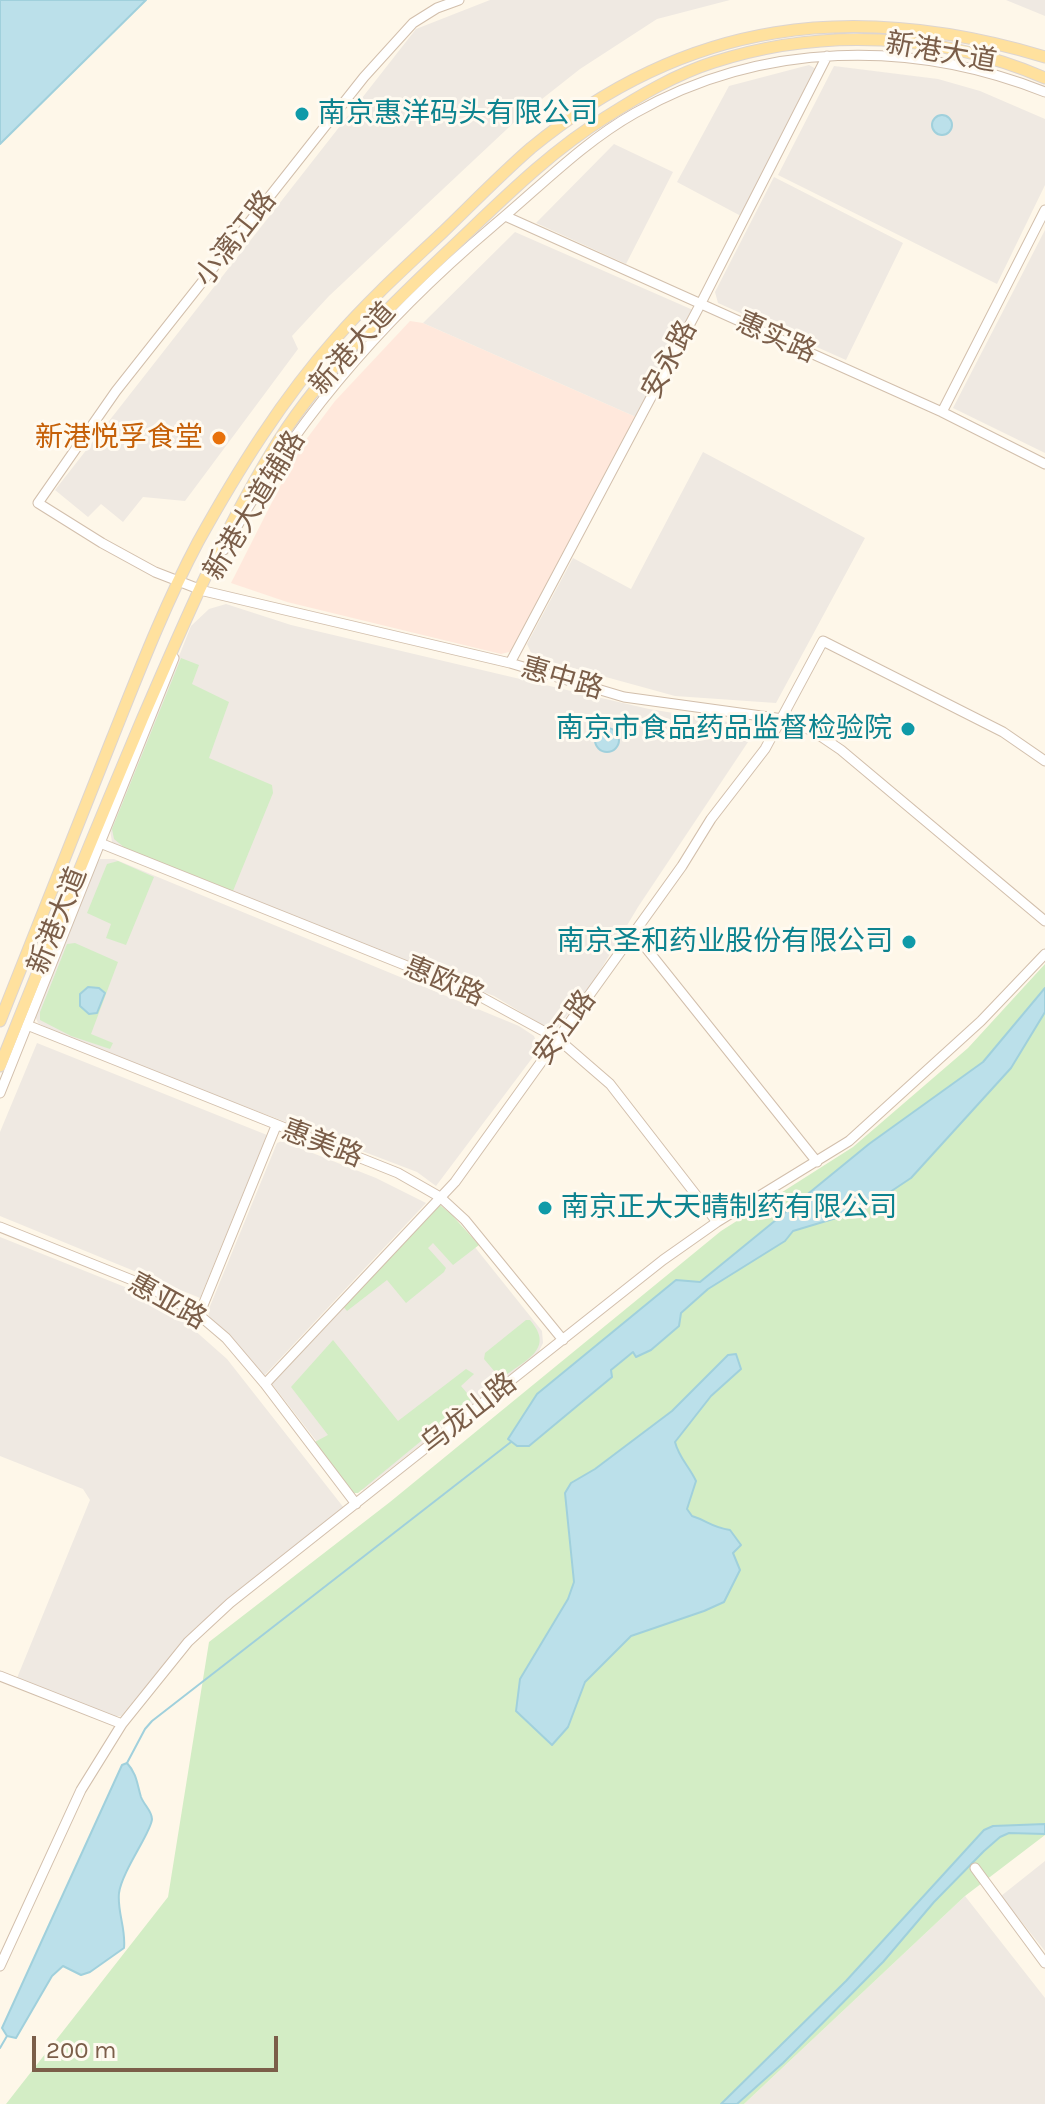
<!DOCTYPE html>
<meta charset="utf-8">
<style>
body{margin:0}
#map{position:relative;width:1045px;height:2104px;overflow:hidden;background:#fef7e9;font-family:Karla,sans-serif}
canvas{display:block}
.scale{position:absolute;left:32px;top:2036px;width:246px;height:36px;box-sizing:border-box;border:4px solid #7b5e49;border-top:0;padding-left:10px;font-size:24px;line-height:28px;white-space:nowrap;color:#7b5e49;-webkit-text-stroke:6px #fffaf0;paint-order:stroke}
</style>
<div id="map">
<canvas width="1045" height="2104"></canvas>
<div class="scale">200 m</div>
</div>
<script>
const c = document.querySelector('canvas').getContext('2d');
c.lineJoin = 'round';
function fill(path, color) { c.fillStyle = color; c.fill(path, 'evenodd'); }
function trace(path, color, width, dash) { c.strokeStyle = color; c.lineWidth = width; c.lineCap = dash ? 'butt' : 'round'; c.setLineDash(dash || []); c.stroke(path); }
function drawText(font, color, halo, rows, align = 'center') {
  c.font = font + ' Karla,"Noto Sans SC",sans-serif'; c.lineWidth = 6; c.setLineDash([]); c.textBaseline = 'middle'; c.strokeStyle = halo; c.fillStyle = color; for (const [text, x, y, turn = 0] of rows) {
    c.save(); c.translate(x, y); c.rotate((+turn || 0) * Math.PI / 180); c.textAlign = isNaN(turn) ? turn : align; if (halo) c.strokeText(text, 0, 0); c.fillText(text, 0, 0); c.restore();
  }
}
fill(new Path2D(`
 M410 321 423 323 636 417 513 651 501 654 287 602 231 583 299 449 335 401Z`), '#ffe8dc');
fill(new Path2D(`
 M490 0H730L657 19 580 69 523 114 329 296 292 336 298 349 185 501 143 497 123 522 101 504 88 517 55 490 416 29Z
 M1006 0H1045V16Z
 M809 65 818 70 741 216 677 182 729 86Z
 M834 66 938 79 980 91 1045 119V185L997 284 778 175Z
 M614 144 673 172 626 264 536 223Z
 M774 177 903 243 846 360 718 303 715 292Z
 M1045 230V453L953 408Z
 M515 232 693 310 636 417 423 323Z
 M703 452 865 538 776 703 675 696 533 657 527 644 573 558 631 589Z
 M226 604 291 625 571 691 649 709 758 727 638 907 595 979 554 1032 494 996 117 846 112 842 110 830 191 626 209 609Z
 M100 859H114L519 1026 534 1036 539 1049 436 1186 417 1172 68 1039 38 1023 35 1016 94 868Z
 M37 1043 267 1135 200 1298 0 1216V1132Z
 M282 1141 376 1178 426 1203 262 1378 210 1321 208 1311 277 1143Z
 M439 1207 458 1226 542 1331 543 1343 538 1353 363 1490 352 1487 272 1384Z
 M0 1237 145 1295 175 1313 227 1359 344 1508 194 1629 121 1716H109L17 1678 90 1500 83 1489 0 1456Z
 M1045 1861V1951L1001 1896Z
 M965 1896 1045 1998V2104H744Z`), '#efe9e2');
fill(new Path2D(`
 M181 658 199 665 192 684 229 702 209 758 272 785 273 793 233 891 125 848 114 839 112 829Z
 M118 861 154 877 126 945 106 938 111 924 87 913 107 864Z
 M75 943 118 962 91 1034 113 1043 110 1049 71 1036 40 1020V1012L67 944Z
 M1045 964V1835L965 1896 744 2104H6L168 1897 209 1642 390 1502 721 1231 853 1147 968 1048Z
 M440 1205 451 1214 479 1245 453 1265 433 1243 428 1248 446 1268 444 1272 406 1303 387 1280 347 1311 342 1305 432 1209Z
 M526 1320H530C556 1350 524 1360 501 1379L484 1359 485 1353Z
 M333 1340 398 1421 466 1369 474 1374 461 1386 472 1399 358 1493H352L313 1443 328 1435 291 1387Z`), '#d3edc5');
const water = new Path2D(`
 M0 0H146L0 144Z
 M932 125a10 10 0 1 1 20 0a10 10 0 1 1-20 0Z
 M595 740a12 12 0 1 1 24 0a12 12 0 1 1-24 0Z
 M88 987 99 988 105 993 97 1013 89 1014 80 1006V994Z
 M1045 988V1012L1011 1068 911 1178 863 1210 793 1231 785 1241 708 1289 681 1313 679 1326 651 1350 636 1357 633 1352 611 1370 612 1377 529 1446H517L508 1439 537 1394 676 1280 700 1282 869 1144 983 1062Z
 M736 1354 741 1369 711 1396 675 1442C679 1458 689 1466 696 1481L687 1509 692 1516C708 1521 711 1527 730 1530L741 1545 733 1553 740 1570 724 1602 704 1611 631 1636 585 1682 568 1727 552 1745 516 1711 520 1679 568 1599 574 1582 565 1493 571 1483 595 1469 672 1411 728 1355Z
 M127 1763C137 1774 137 1784 141 1797 144 1805 152 1811 152 1819 152 1831 122 1871 119 1893 117 1912 126 1928 124 1948L90 1972 81 1975 63 1966 52 1976 16 2038 7 2036 2 2028 122 1765Z
 M1045 1824V1834L1009 1833 1000 1837 984 1851 934 1902 883 1962 783 2063 737 2104H721L846 1981 984 1830 993 1826Z`);
fill(water, '#bbe0ea');
trace(water, '#a0d0dc', 2);
trace(new Path2D(`
 M127 1763 145 1729 152 1721 511 1442
 M0 2048 7 2036`), '#a0d0dc', 2);
const minor = new Path2D(`
 M459 0 437 8 413 23 364 77 116 391 38 503 102 543 155 572 204 591 510 663 624 697 783 719 813 731 841 750 1045 921
 M505 216 942 412 1045 464
 M942 412 1045 210
 M224 550C291 424 384 318 493 226 540 187 582 143 635 113 762 41 912 39 1045 92
 M510 663 700 305 827 56
 M100 843 472 992 558 1039 610 1084 717 1222
 M634 933 817 1162
 M27 1025 398 1173 440 1197 465 1220 563 1340
 M0 1093 174 658
 M0 1227 147 1286 199 1315 226 1338 265 1384 356 1504
 M199 1315 276 1126
 M265 1384 455 1182 682 866 711 819 765 749 823 641 1003 732 1045 761
 M0 1676 122 1724
 M975 1868 1045 1963
 M0 1966 81 1790 122 1724 188 1642 230 1603 663 1260 717 1222 849 1141 981 1021 1045 954`);
const major = new Path2D(`
 M0 1021C37 927 74 833 112 739 138 674 165 604 198 542 238 470 282 399 337 337 370 299 408 265 444 231 473 203 501 174 531 148 688 19 854 0 1045 57
 M0 1066C46 951 93 836 141 722 181 630 219 539 271 453 316 377 382 314 446 253 496 206 547 153 606 117 639 96 676 74 714 62 822 27 941 33 1045 78`);
trace(minor, '#d2bfac', 11);
trace(major, '#ddd5d0', 13);
trace(minor, '#fff', 9);
trace(major, '#ffe19e', 11);
for (const [x, y, r, color] of [
 [302,114,8,"#0f9aa8"],
 [219,438,8,"#e8710a"],
 [908,729,8,"#0f9aa8"],
 [909,942,8,"#0f9aa8"],
 [545,1208,8,"#0f9aa8"]
]) { const dot = new Path2D(); dot.arc(x, y, r, 0, 2 * Math.PI); c.fillStyle = color; c.fill(dot); trace(dot, '#fffaf0', 3); }
drawText('28px', '#7b5e49', '#fffaf0', [
 ["新港大道",941,53,10],
 ["小漓江路",236,239,-52],
 ["惠实路",776,338,24],
 ["新港大道",353,349,-48],
 ["安永路",670,360,-62],
 ["新港大道辅路",255,506,-59],
 ["惠中路",562,679,16],
 ["新港大道",58,921,-68],
 ["惠欧路",444,982,23],
 ["安江路",565,1028,-54],
 ["惠美路",322,1144,21],
 ["惠亚路",167,1302,29],
 ["乌龙山路",469,1414,-38]
]);
drawText('28px', '#0d838f', '#fffaf0', [
 ["南京惠洋码头有限公司",318,114],
 ["南京市食品药品监督检验院",892,729,"right"],
 ["南京圣和药业股份有限公司",893,942,"right"],
 ["南京正大天晴制药有限公司",561,1208]
], 'left');
drawText('28px', '#c56008', '#fffaf0', [
 ["新港悦孚食堂",203,438]
], 'right');
</script>
